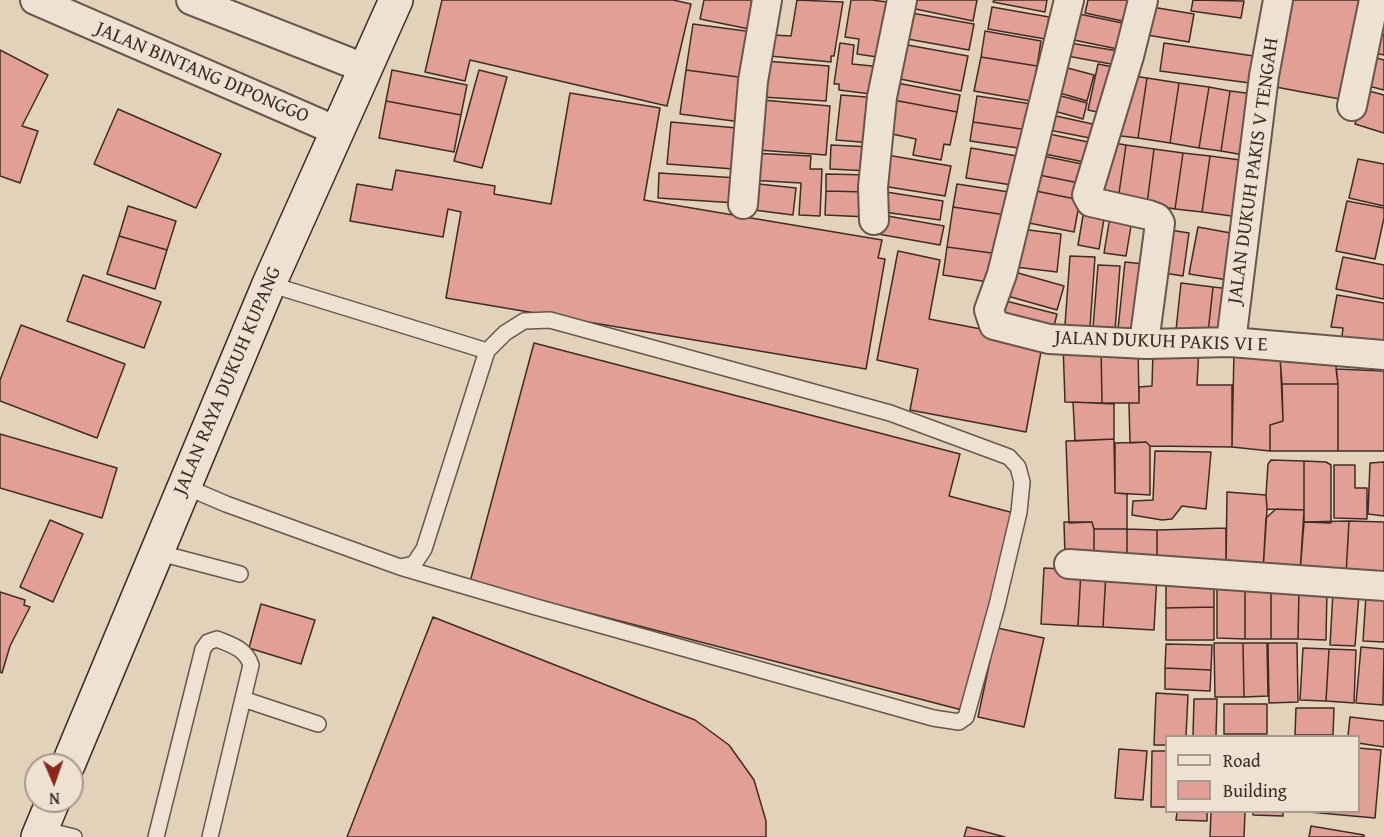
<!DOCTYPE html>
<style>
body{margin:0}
#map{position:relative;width:1384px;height:837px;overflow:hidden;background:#e3d2ba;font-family:"Gentium Book Plus",serif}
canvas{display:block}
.legend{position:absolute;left:1165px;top:735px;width:195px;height:78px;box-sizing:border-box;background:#ede2d2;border:2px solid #a7998c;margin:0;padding:8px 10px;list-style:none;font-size:18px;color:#3f2c23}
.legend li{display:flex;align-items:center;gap:12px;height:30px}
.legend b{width:30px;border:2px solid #a7998c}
.north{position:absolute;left:24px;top:753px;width:60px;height:60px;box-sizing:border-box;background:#ede2d2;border:2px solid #a7998c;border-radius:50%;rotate:178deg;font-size:16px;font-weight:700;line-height:24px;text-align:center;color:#3f2c23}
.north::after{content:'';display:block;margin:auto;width:21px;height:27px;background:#8f2418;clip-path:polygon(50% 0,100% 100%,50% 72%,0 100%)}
</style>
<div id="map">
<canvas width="1384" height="837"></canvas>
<ul class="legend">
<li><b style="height:8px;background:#ede2d2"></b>Road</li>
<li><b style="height:16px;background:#e29f95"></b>Building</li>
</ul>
<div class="north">N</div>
</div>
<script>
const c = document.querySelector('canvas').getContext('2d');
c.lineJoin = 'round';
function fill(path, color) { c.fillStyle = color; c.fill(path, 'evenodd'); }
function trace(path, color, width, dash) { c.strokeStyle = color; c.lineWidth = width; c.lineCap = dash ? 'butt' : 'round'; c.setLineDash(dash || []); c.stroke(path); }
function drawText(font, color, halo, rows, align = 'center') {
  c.font = font + ' "Gentium Book Plus",serif'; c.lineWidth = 4.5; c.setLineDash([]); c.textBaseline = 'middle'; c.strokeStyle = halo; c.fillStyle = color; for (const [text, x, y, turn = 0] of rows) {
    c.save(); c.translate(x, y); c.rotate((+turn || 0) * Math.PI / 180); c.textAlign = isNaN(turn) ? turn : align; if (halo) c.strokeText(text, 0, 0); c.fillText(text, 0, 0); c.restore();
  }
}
const building = new Path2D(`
 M442 0H673L691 4 667 106 470 60 465 81 425 72Z
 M704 0H755L749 29 700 19Z
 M797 0 843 2 834 56H831V62L770 56 772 35 791 36Z
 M851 0H872L894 3 884 58 857 54 859 39 845 37Z
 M907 0H977L973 21 906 7Z
 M994 0H1047L1045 12 993 2Z
 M1088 0H1137L1132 23 1085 13Z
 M1193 0 1244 1 1241 18 1191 11Z
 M1282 0H1366L1345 100 1265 85Z
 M1146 6 1194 14 1189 42 1141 34Z
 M992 7 1049 17 1045 39 988 29Z
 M906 12 974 24 969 50 902 38Z
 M1079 14 1132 25 1127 51 1074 40Z
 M693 24 753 32 746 78 686 70Z
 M985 31 1041 41 1037 66 981 57Z
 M1372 31 1384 34V55L1367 51Z
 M840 43 854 45 852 64 882 67 879 95 839 90V84H834Z
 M1070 43 1124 52 1122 66 1067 56Z
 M1164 43 1254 56 1250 83 1160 71Z
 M902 44 968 56 961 91 895 78Z
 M0 50 48 75 22 126 38 131 20 183 0 176Z
 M1369 56 1384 60V90L1361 84Z
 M981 57 1037 66 1031 101 974 91Z
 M765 61 829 66 826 101 762 97Z
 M1098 64 1118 68 1107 114 1088 110Z
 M1060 66 1094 75 1087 101 1053 91Z
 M392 70 467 85 461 115 386 101Z
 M479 70 507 77 482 168 454 161Z
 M686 70 746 78 741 122 680 114Z
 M1128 75 1147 78 1138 138 1112 135Z
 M1147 78 1179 83 1170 143 1138 138Z
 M892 82 960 95 957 112 888 99Z
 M1179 83 1209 87 1199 148 1170 143Z
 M1209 87 1230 91 1221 151 1199 148Z
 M1365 90 1384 95V133L1355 124Z
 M1230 91 1254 94 1244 155 1221 151Z
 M570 93 660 108 644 200 882 240 878 258 885 259 866 369 446 298 461 212 448 209 443 237 350 221 357 184 392 190 396 170 495 186 494 194 551 204Z
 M1050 93 1087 103 1083 119 1047 109Z
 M841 95 878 98 873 143 836 140Z
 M977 96 1032 104 1028 130 973 122Z
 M888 99 957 112 950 145 944 144 941 160 913 155 916 139 882 132Z
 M762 100 830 106 826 155 758 150Z
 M386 101 461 115 454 152 379 138Z
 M118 109 221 154 196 208 94 164Z
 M1047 114 1097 125 1095 139 1044 129Z
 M671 122 737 128 734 169 667 164Z
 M973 122 1028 130 1025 149 970 141Z
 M1044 133 1093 143 1089 163 1040 153Z
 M1108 142 1126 145 1118 200 1092 195Z
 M831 145 872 147 870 171 830 169Z
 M1126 145 1154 149 1147 204 1118 200Z
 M971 148 1017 156 1012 185 966 178Z
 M1154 149 1183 153 1175 209 1147 204Z
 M750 153 811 156 810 169H822L820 216 799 215 801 183 749 180Z
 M1183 153 1210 156 1202 212 1175 209Z
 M881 154 951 166 945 196 876 185Z
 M1038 155 1087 165 1084 184 1034 174Z
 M1210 156 1248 161 1239 217 1202 212Z
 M1358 159 1384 164V206L1349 198Z
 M659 173 738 178 737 203 658 198Z
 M826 174 869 175 868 192 826 191Z
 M1034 174 1084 184 1080 200 1031 190Z
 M749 183 796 188 793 215 746 209Z
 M957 184 1009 192 1006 215 953 207Z
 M1031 190 1080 200 1074 232 1024 222Z
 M826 191 868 192V217L825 215Z
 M880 191 943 201 940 220 877 211Z
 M1347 201 1384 208V218L1375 259 1336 251Z
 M1085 204 1106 207 1099 249 1078 245Z
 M128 206 176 221 167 250 119 236Z
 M953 207 1006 215 999 254 947 247Z
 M1111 211 1133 214 1126 256 1104 253Z
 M882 215 944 226 940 245 878 234Z
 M1198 227 1236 234 1228 280 1189 274Z
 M1020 229 1061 234 1057 272 1015 267Z
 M1164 229 1189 233 1183 276 1158 272Z
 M119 236 167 250 155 289 107 274Z
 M947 247 999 254 995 283 943 275Z
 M898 251 940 260 929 319 1043 341 1026 432 910 410 918 369 877 360Z
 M1070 256 1095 257 1090 327 1065 325Z
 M1343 257 1384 265V299L1336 289Z
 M1125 262 1144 264 1137 331 1118 329Z
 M1098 265 1120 266 1115 330 1093 328Z
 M1011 271 1064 286 1057 310 1004 295Z
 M83 275 161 302 144 348 67 321Z
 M1181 283 1213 287 1208 333 1176 330Z
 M1213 287 1231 289 1226 335 1208 333Z
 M1337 295 1384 303V350L1341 344 1343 328 1331 327Z
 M1002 300 1057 314 1052 334 997 320Z
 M21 325 125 364 97 438 0 401V380Z
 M534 343 960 454 949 496 1014 513 962 710 470 582Z
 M1063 344 1101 345 1102 403 1065 402Z
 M1101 345 1138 346 1139 403H1102Z
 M1199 348 1197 385H1232V447L1150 446 1146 442 1130 443 1129 403H1139V387L1152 386 1153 350Z
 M1234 350 1280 354 1283 421 1270 425V451L1232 447Z
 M1280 357H1335L1338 384H1282Z
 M1336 369 1384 371V451H1338V384Z
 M1282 384H1338V451H1270V425L1283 421Z
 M1073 402 1114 404V439L1075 441Z
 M0 434 117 468 102 518 0 488Z
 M1114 439 1115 493 1127 494V529H1094L1092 522 1069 523 1066 441Z
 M1146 442 1150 446V495L1115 493V443Z
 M1155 451 1211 452 1206 509 1182 506 1172 519 1162 520 1132 515 1133 501 1153 500Z
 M1271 460 1304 461V510L1267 509 1266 495 1268 464Z
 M1304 461 1326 462 1331 465V523L1304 522Z
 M1384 462V516L1368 514 1370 463Z
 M1334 465H1355V488H1367V519L1334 518Z
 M1227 492 1266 495 1267 509 1263 571 1226 568Z
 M1276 509 1304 510 1300 573 1263 571 1266 518Z
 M50 520 83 534 53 602 20 587Z
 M1349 521 1384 522V578L1346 575Z
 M1349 521 1346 575 1300 573 1304 522Z
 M1064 522H1092L1094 529V556L1065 557Z
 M1226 528V563L1157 561V530Z
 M1094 529H1127V562L1094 561Z
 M1127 529 1157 530V566H1127Z
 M1044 568 1081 570 1078 626 1041 624Z
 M1081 570 1106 572 1103 627 1078 626Z
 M1106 572 1157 574 1154 630 1103 627Z
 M1166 580H1214V607L1166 608Z
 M1299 588 1298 639H1271V589Z
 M1299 588 1327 589 1326 640 1298 639Z
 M1217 589H1245V639L1217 638Z
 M1245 589H1271V639H1245Z
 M0 592 25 600 24 605 30 607 10 646 2 673 0 672Z
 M1333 592 1359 594 1355 646 1330 645Z
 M1366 595 1384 597V642L1363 641Z
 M261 604 315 620 301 664 249 648Z
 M1214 607V640H1166V608Z
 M433 617 695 720 729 745 754 780 766 821V837H347Z
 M997 628 1044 638 1024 727 978 717Z
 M1214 643H1243L1244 697H1215Z
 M1243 643H1267L1268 696 1244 697Z
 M1268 643H1297L1298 702 1269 703Z
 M1166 644 1212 645 1211 670 1165 668Z
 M1361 647 1384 649 1383 705 1356 703Z
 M1303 648 1329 649 1326 701 1300 700Z
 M1329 649 1356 650 1354 703 1326 701Z
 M1165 668 1211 670 1210 691 1165 689Z
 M1156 693 1188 695 1186 736H1166V745H1154Z
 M1194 699H1217L1216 736H1193Z
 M1224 704H1267V734H1224Z
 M1296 708H1334L1333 735H1295Z
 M1350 717 1384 721V747L1358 743V736H1348Z
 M1358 748 1381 750 1375 818 1309 812H1358Z
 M1119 749 1147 751 1143 800 1115 798Z
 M1152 751H1166V807H1151Z
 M1177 812H1207V821L1176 820Z
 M1211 812H1245L1244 837H1210Z
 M1253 812H1283V816L1253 815Z
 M1311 826 1364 835V837H1309Z
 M967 827 1005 837H964Z`);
fill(building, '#e29f95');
trace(building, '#3f2c23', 1.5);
const lane = new Path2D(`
 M269 284 487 351
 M184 486 226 504 400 567 414 564 424 549 487 351 505 333 524 321 550 320 890 413 1009 457 1018 467 1022 482 1019 512 997 605 966 717 959 722 933 718 536 607 400 567
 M156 552 240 574
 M243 699 318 724
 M41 829 74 837
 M156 837 203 649 208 642 217 639C232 645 246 649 251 665L210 837`);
const street = new Path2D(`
 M35 0 337 131
 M191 0 364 68
 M1069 0 1002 274 989 310 994 325 1049 339 1146 344 1231 342 1384 355
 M1143 0 1129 56 1087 195 1091 202 1149 215 1157 218 1160 223 1144 343
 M1352 106 1374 0
 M743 204 753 81 767 0
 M874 220 873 187 882 97 902 0
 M1231 342 1264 76 1278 0
 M1069 564 1384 586`);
const secondary = new Path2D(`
 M68 765 269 284 396 0
 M38 837 53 801`);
trace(lane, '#685649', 18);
trace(street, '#685649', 32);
trace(secondary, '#3f2c23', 36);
trace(lane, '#ede2d2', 15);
trace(street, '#ede2d2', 28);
trace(secondary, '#ede2d2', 33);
drawText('20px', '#3f2c23', '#ede2d2', [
 ["JALAN BINTANG DIPONGGO",202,73,23],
 ["JALAN DUKUH PAKIS V TENGAH",1254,171,-82],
 ["JALAN DUKUH PAKIS VI E",1161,342,2],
 ["JALAN RAYA DUKUH KUPANG",228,381,-67]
]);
</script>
